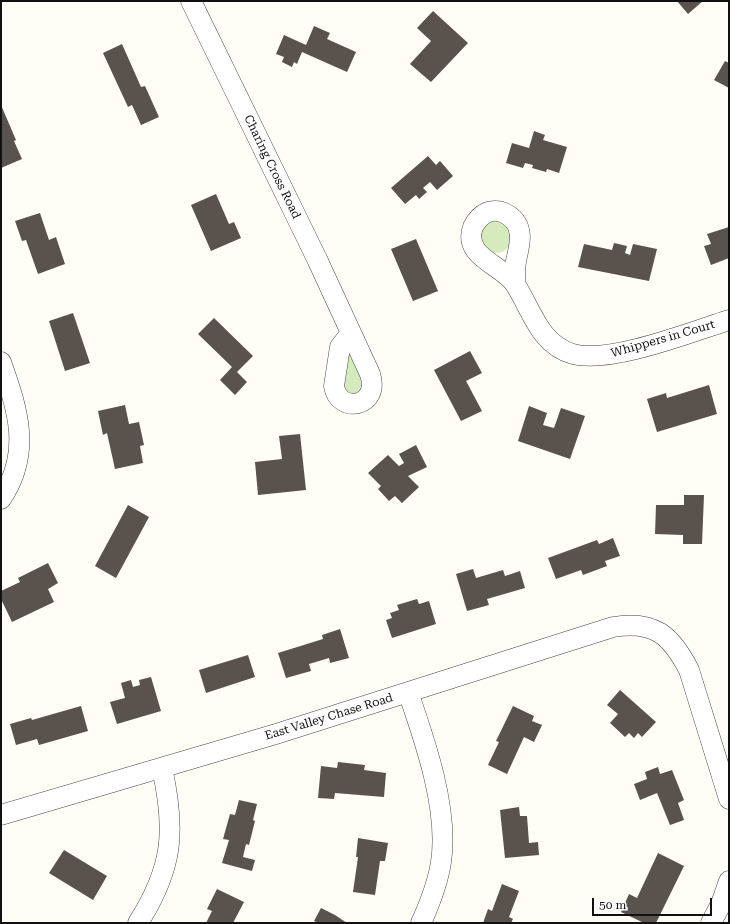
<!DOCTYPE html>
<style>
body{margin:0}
#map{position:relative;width:730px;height:924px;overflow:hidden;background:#fffdf5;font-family:"Roboto Serif",serif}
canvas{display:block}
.frame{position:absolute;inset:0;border:2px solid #111;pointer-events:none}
.scale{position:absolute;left:592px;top:898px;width:120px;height:18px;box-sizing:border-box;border:2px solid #111;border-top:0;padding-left:5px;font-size:12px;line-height:14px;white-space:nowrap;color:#111;-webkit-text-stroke:3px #fff;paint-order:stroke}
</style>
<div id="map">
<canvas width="730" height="924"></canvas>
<div class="frame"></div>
<div class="scale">50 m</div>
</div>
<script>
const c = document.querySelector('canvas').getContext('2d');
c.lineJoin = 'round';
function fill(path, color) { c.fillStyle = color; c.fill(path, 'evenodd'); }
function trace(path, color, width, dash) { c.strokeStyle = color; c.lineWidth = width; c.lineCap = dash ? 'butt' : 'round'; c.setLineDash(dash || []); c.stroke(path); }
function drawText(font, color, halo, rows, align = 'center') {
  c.font = font + ' "Roboto Serif",serif'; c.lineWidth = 4; c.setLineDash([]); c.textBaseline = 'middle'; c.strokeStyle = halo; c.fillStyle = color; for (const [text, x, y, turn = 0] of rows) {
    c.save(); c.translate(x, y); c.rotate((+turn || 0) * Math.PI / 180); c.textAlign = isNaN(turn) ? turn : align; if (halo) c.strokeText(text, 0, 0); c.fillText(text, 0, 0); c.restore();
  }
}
fill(new Path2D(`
 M480 237a16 16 0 1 1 32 0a16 16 0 1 1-32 0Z
 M350 350 364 387 358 394H349L343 387 346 359Z`), '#d5ebbd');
fill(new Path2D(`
 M677 1H703L688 14Z
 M433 11 468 43 431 82 410 64 431 41 417 28Z
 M314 26 330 33 327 39 356 52 347 72 302 52 297 64 294 62 292 67 282 62 284 57 276 54 284 35 306 45Z
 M122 44 141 87 145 86 159 117 141 125 132 105 128 107 103 53Z
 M725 61 729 63V88L714 80Z
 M1 105 16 140 14 141 22 159 1 168Z
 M534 131 545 135 543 140 567 147 559 173 547 169 546 172 532 168 533 165 525 163 523 168 506 163 512 143 529 148Z
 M428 156 436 165 440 161 453 176 437 190 430 182 423 188 427 192 419 199 416 195 405 204 391 188Z
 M216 194 229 224 234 222 241 238 211 251 191 205Z
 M40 213 49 240 56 237 65 264 38 274 26 240 22 241 15 221Z
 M729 227V258L711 265 704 246 711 244 707 234Z
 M416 239 438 291 413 301 391 249Z
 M614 243 627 246 625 253 630 255 633 244 657 249 649 281 578 267 584 244 612 250Z
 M73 313 90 363 65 371 49 321Z
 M214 318 253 356 237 372 247 382 235 395 220 380 232 367 198 334Z
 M470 351 482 373 466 381 482 411 461 421 434 370Z
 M709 385 717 414 657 432 647 399 666 393 667 398Z
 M125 405 129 424 139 422 144 445 140 446 143 463 115 469 107 433 103 435 98 411Z
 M529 406 547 413 543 425 554 428 561 408 585 416 570 459 518 441Z
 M300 434 306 490 258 495 255 462 282 459 279 436Z
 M416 445 427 467 408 476 419 487 402 503 395 496 389 501 378 489 381 486 368 473 388 455 399 466 404 463 399 454Z
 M684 495H704L702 544H683V535L655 534 656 505H684Z
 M128 505 149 517 116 578 95 566Z
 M613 538 620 556 605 561 607 566 583 575 581 570 556 579 548 558 597 540 599 544Z
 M48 563 58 583 48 589 54 602 12 622 1 599V591L20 582 18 578Z
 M473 569 476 578 503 570 505 576 520 571 525 588 487 599 489 605 467 611 456 574Z
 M417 599 419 604 429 601 436 624 392 638 386 620 392 618 390 613 399 610 397 605Z
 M340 629 349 658 330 663 329 658 309 664 311 671 286 678 278 653 323 639 322 635Z
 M248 655 255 677 206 693 199 670Z
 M151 677 161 711 117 724 110 702 125 698 121 683 131 680 133 687 140 685 139 680Z
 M620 690 656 722 642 737 638 733 634 738 629 733 625 737 610 723 618 714 607 705Z
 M81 706 88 731 39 745 37 739 16 745 10 724 31 718 32 720Z
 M513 706 534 716 532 721 542 725 534 742 524 737 507 774 488 765 499 742 496 741Z
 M338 762 365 765 364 770 386 773 384 797 335 793 334 799 318 798 321 766 337 768Z
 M658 767 660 774 672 770 684 800 678 803 684 820 670 825 657 793 640 800 634 784 647 779 645 772Z
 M239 800 257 804 253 820 255 821 249 845 246 844 243 857 255 860 252 871 222 863 229 840 223 839 230 814 235 815Z
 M519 807 520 816H527L529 843 538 842 539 855 505 858 500 810Z
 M358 838 388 843 385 861H380L375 895 353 892 358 857H356Z
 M64 850 107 876 93 900 49 873Z
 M658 853 684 866 656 923H644L621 912 629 894 637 898Z
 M502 884 519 891 509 917 513 919 511 923H483L488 909 492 911Z
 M217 889 244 902 233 923H206L212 911 207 909Z
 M321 908 335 915 347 923H319L314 921Z`), '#5a524d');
const street = new Path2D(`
 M191 1 317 259 370 374C381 408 338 414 334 386L340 347 351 333
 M515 282C515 276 515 268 516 261 520 244 525 226 508 215 502 211 494 210 488 212 481 215 476 221 473 227 462 257 503 265 515 284 532 310 539 344 573 354 610 364 691 332 729 320
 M1 362C18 410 32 453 1 499
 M408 692C425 741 449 810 441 862 438 883 430 903 421 923
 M1 815 276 734 613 627C654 620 671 635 689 670L729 799
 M138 923C173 868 176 831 162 768
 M711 923 721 904 729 881`);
trace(street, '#444', 21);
trace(street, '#fff', 20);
drawText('12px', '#111', '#fff', [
 ["Charing Cross Road",272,167,64],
 ["Whippers in Court",663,339,-16],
 ["East Valley Chase Road",329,717,-17]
]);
</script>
